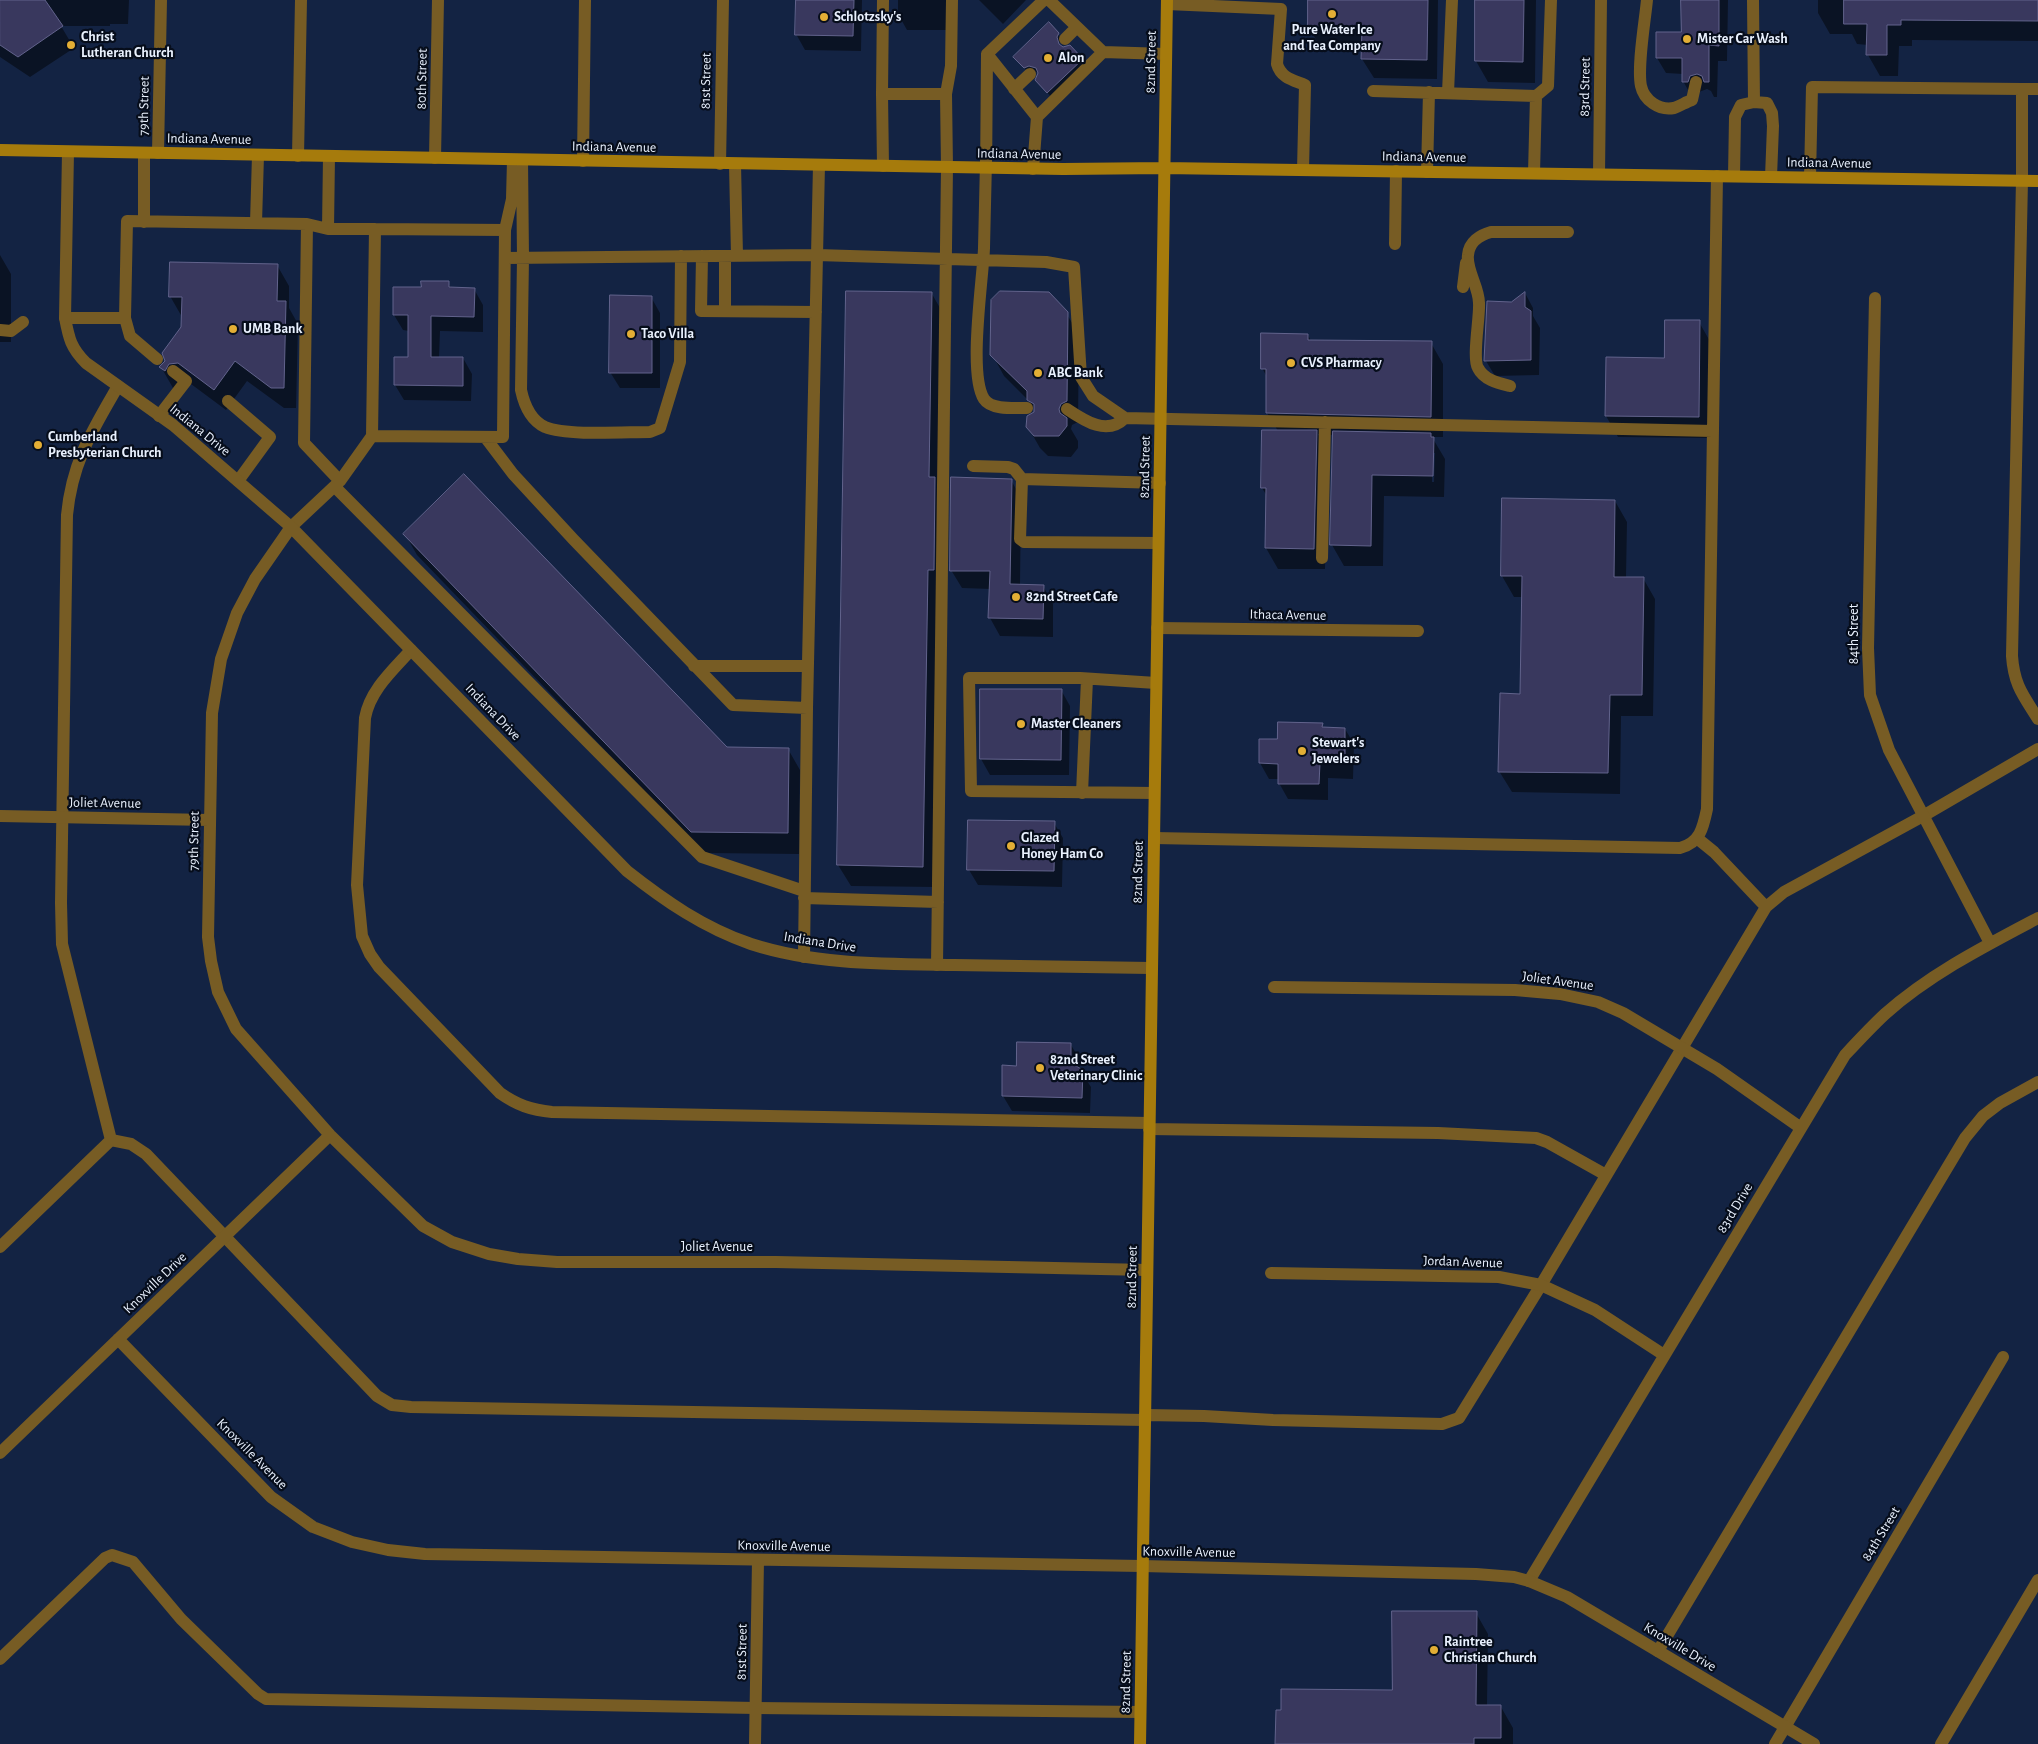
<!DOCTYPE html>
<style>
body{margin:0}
canvas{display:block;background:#132343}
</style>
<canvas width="2038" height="1744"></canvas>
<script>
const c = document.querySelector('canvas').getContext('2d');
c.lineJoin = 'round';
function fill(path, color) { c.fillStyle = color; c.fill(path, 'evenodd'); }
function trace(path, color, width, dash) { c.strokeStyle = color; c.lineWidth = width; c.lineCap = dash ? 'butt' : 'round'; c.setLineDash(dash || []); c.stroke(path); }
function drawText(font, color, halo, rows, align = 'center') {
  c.font = font + ' "Alegreya Sans",sans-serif'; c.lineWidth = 4.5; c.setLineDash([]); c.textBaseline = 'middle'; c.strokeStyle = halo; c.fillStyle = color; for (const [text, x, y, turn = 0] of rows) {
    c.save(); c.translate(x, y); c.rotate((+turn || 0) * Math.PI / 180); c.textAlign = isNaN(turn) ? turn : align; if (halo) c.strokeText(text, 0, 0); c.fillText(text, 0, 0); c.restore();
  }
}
fill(new Path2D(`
 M0 0H129L128 24H110V26H61L74 48 30 77 0 57Z
 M797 0H862L861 51 805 50 796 34Z
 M898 0H957L952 30H907L898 14Z
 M979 0H1026L1003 24Z
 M1309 0H1438L1437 79 1374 78 1362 59 1363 47H1320L1309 27Z
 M1477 0H1536L1535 83 1488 82 1476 61Z
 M1683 0H1728L1727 61H1718L1717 97H1714L1711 91 1707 89 1699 92 1692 97 1683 81V74L1666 73 1657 58 1682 33Z
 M1818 0H2038V41L1912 40V46H1899L1898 76H1880L1868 55V45L1857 44 1852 34H1830L1818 13Z
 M1058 34 1061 39 1059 43 1060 46 1082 59 1085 64 1051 97 1037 80 1039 73 1032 70 1028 72 1014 57Z
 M0 255 11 274V342H0Z
 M277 265 289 286V308L298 324 296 408H284L247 381 226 410 191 384 177 391 173 388 161 367 166 361 182 327V317L170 296Z
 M448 283 452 289H474L483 305V332L440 331 439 358H463L472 374 471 401 404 400 395 385 409 358V331L403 330 394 315 422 288Z
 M1525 293 1533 308V316L1540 328 1539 375 1495 376 1486 361 1511 303Z
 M932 294 944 315 935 887 851 886 838 865Z
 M651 297 660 313V388H620L610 372Z
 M1066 313 1079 334 1078 422 1072 425 1071 429 1078 441V448L1071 457 1048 456 1040 448 1028 427 1035 412 1028 400 1004 376 992 354Z
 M1699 322 1711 343 1710 438 1618 437 1606 416 1665 359Z
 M1308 335 1311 341 1431 343 1443 364V437H1432L1445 459 1444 497 1384 496 1383 566H1344L1332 545 1334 435 1318 434 1328 453 1325 569H1278L1266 548 1267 496 1262 488 1278 431 1267 413V377L1262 368ZM1432 453H1435L1434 482H1432Z
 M1011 480 1021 498 1020 586H1043L1053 604V637L1000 636 990 618 991 589 962 588 951 570Z
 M1615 501 1627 522 1626 578H1643L1655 599 1653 716H1621L1620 794 1512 792 1499 771 1521 695 1523 597H1514L1502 576Z
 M405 534 727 748 788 749 800 770 799 854 704 853 417 555Z
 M1061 690 1070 706 1069 775H990L981 759Z
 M1322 724 1324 728 1345 729 1354 744 1353 779 1328 778V800L1288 799 1279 783V779H1269L1260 763 1279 740Z
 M1054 823 1063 838 1062 887 978 885 969 870Z
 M1071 1045 1080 1060V1070L1091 1087 1090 1113 1012 1111 1003 1096Z
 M1476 1613 1488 1634 1487 1706 1501 1707 1513 1728V1744H1277L1393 1691Z`), '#0007');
const building = new Path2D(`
 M0 0H45L63 26 18 57 0 45Z
 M796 0H854L853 36 795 35Z
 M1308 0H1428L1427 60 1361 59 1362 28H1308Z
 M1475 0H1524L1523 62 1475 61Z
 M1681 0H1719V46L1709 45V82H1704L1702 76 1697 74 1690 76 1688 82H1682V58H1656V32H1681Z
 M1844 0H2038V21L1901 20V25H1887V55H1866L1867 24H1844Z
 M1049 22 1059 33 1057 37 1059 44 1063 47 1070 45 1083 59 1047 93 1035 80 1038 73 1036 68 1029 66 1024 68 1013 57Z
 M170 262 278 264 277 301H286L284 388H271L235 361 214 390 178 363 169 364 165 371 159 367 165 361 162 353 181 327 182 297H169Z
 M421 281H449V287L475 288 474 317 431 316V357H463V386L394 385V357H408V315H393V287H421Z
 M846 291 932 292 929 477H935L934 570H928L923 867 837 865Z
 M1000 291 1049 292 1068 312 1067 401 1061 404 1059 409 1060 413 1067 418V426L1059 436H1034L1026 427 1027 416 1034 412V404L1027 400V391L990 355 991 300Z
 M1525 292V307L1531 311V360L1484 361 1487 301 1511 302Z
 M610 295 652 296V373H609Z
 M1665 320H1700L1699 417 1605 416 1606 357 1664 358Z
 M1261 333 1308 334V340L1432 341 1431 417 1266 413V369H1261Z
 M1262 430H1317L1314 549 1265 548 1266 488H1261Z
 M1333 431 1431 433V437H1434L1433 476 1372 475 1371 546 1330 545Z
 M464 474 727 747 789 748 788 833 691 832 403 534Z
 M951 477 1012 479 1010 584 1044 585 1043 619 988 618 990 571H950Z
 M1502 498 1615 500 1614 577H1644L1642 695H1610L1608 773 1498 772 1500 693 1520 694 1522 576H1501Z
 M980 689H1062L1061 760 980 759Z
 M1278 722 1323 723 1322 727 1345 728V763H1320L1319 784H1278V764L1259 763V739H1277Z
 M968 820 1055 821 1054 871 967 870Z
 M1017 1042 1071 1043V1063L1083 1070 1082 1098 1002 1096V1065L1016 1066Z
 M1392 1611H1477L1476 1705H1501V1738H1474V1744H1275L1276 1710H1281V1689L1392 1690Z`);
fill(building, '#39385e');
trace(building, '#62638c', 1);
trace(new Path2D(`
 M1049 0 1103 52
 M1647 0C1645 21 1637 67 1641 86 1644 100 1659 111 1674 108 1680 106 1686 102 1692 100L1696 82
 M1167 4 1281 9 1277 64C1281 78 1293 80 1305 85L1303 170
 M1065 39 1077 27
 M987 54 1037 117
 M1014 89 1030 74
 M2022 89H2038
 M1373 91 1536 96 1534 173
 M1448 93 1452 0
 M882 94 883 0
 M1536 96 1548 86 1551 0
 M1754 102 1767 103 1772 113 1773 126 1771 177
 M298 156 301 0
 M522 160 523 258 521 390C524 404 530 420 545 427 567 436 624 432 650 432L660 428 680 362 681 256
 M583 161 585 0
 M735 164 737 256
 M883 166 882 94H946
 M1033 169 1037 117 1103 52 1166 54
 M1427 172 1429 92
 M1734 176 1735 117 1741 105 1754 102 1753 0
 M1810 177 1812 87 2022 89V180L2012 656C2014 685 2023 695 2038 719
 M144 222V153
 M256 223 258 155
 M328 229 329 156
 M375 229 505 230 512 199 513 160
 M1395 244 1396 171
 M702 256 701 311 816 312
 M725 256V311
 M505 258 817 255 1046 262 1074 267 1081 377 1093 396 1125 418 1713 431
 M1463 287 1466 263
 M65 318H125L127 221 307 224
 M125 318 130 336 157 359
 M0 330 11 331 23 322
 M1510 386C1498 383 1484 380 1478 368 1472 358 1480 317 1479 303 1479 287 1466 270 1468 255 1469 242 1480 235 1491 232H1568
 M228 401 270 437 238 481
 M1027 408C1014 408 991 410 984 399 968 374 983 279 984 248 986 183 987 118 987 54L1044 0
 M1067 409C1085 421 1107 436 1125 418
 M159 416 186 381 173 371
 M372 436 503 437 505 230
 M485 437 513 474 573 539 733 705 807 708 819 165
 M973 466 1008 467 1014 469 1022 479 1160 483
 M1022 479 1020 539 1024 542 1158 543
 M335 487 702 857 804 891
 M291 527 340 481 372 436 375 229H328L307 224 304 443 340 481
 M1322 558 1325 422
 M411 650C393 670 370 690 365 718L357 885 362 936 370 954 379 967 500 1093C517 1105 531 1110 552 1112L1149 1123
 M694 666H808
 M1082 793 1087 679
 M1154 793 971 791 969 678H1080L1156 683
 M1154 838 1680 848C1700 843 1703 828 1707 809L1717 176
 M1698 839 1714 852 1766 907
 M804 898 938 902
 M804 957 807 708
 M937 965 947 167 946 94 951 66 952 0
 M1149 1129 1438 1133 1536 1138 1547 1142 1606 1175
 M111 1140 62 944 61 903 67 515C72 462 92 431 118 386
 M0 1247 111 1140 131 1144 146 1154 377 1396 392 1405 411 1407 1145 1420
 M1145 1415 1204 1416 1273 1420 1442 1424 1459 1418 1541 1285 1766 907 1784 892 1923 816 2038 749
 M1658 1651 1965 1138 1983 1116 2000 1103 2038 1082
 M0 1659 105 1558 112 1555 133 1562 181 1619 258 1694 266 1699 756 1708 1140 1712
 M1941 1744 2038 1580`), '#775c24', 12);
trace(new Path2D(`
 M68 152 65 318C69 339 71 348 86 363L173 425 291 527 627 871C665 901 704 928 751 944 816 965 886 964 954 965 1020 966 1086 967 1151 968
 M158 153 161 0
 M435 158 438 0
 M720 164 723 0
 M1599 174 1601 0
 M1875 298 1868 648 1870 695 1889 750 1990 943
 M291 527 255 579 237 613 221 659 212 713 208 937 211 961 218 992 236 1029 330 1135 423 1226 452 1242 489 1254 518 1259 557 1262H776L1147 1270
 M1157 628 1418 631
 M0 816 209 820
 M1274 987 1515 990 1560 994 1598 1002 1623 1013 1717 1069 1801 1128
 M1271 1273 1499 1277 1541 1285 1595 1310 1664 1355
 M118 1339 271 1497 313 1527 352 1542 388 1550 425 1554 1142 1566
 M0 1453 330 1135
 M1529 1581 1845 1055C1858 1041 1871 1027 1885 1014 1930 974 1985 946 2038 918
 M755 1744 758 1560
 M1775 1744 2003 1357`), '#775c24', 12);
trace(new Path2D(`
 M1142 1566 1476 1574 1514 1577 1529 1581 1567 1597 1814 1744`), '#775c24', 12);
trace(new Path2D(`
 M0 150 1063 169 1164 168 2038 181
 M1140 1744 1167 0`), '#a67b0c', 12);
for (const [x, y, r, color] of [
 [1332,14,5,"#e3ae35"],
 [824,17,5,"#e3ae35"],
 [1687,39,5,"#e3ae35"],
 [71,45,5,"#e3ae35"],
 [1048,58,5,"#e3ae35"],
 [233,329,5,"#e3ae35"],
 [631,334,5,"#e3ae35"],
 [1291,363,5,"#e3ae35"],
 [1038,373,5,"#e3ae35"],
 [38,445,5,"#e3ae35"],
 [1016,597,5,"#e3ae35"],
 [1021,724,5,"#e3ae35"],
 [1302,751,5,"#e3ae35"],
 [1011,846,5,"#e3ae35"],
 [1040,1068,5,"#e3ae35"],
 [1434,1650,5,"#e3ae35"]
]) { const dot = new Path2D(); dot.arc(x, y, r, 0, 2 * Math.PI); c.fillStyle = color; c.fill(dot); trace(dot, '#060d1b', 2); }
drawText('bold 14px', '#e9f1fe', '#060d1b', [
 ["Schlotzsky's",834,17],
 ["Pure Water Ice",1332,30,"center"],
 ["and Tea Company",1332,46,"center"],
 ["Christ",81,37],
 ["Lutheran Church",81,53],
 ["Mister Car Wash",1697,39],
 ["Alon",1058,58],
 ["UMB Bank",243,329],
 ["Taco Villa",641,334],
 ["CVS Pharmacy",1301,363],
 ["ABC Bank",1048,373],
 ["Cumberland",48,437],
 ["Presbyterian Church",48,453],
 ["82nd Street Cafe",1026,597],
 ["Master Cleaners",1031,724],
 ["Stewart's",1312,743],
 ["Jewelers",1312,759],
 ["Glazed",1021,838],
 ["Honey Ham Co",1021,854],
 ["82nd Street",1050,1060],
 ["Veterinary Clinic",1050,1076],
 ["Raintree",1444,1642],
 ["Christian Church",1444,1658]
], 'left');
drawText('14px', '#e9f1fe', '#060d1b', [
 ["82nd Street",1151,62,-89],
 ["80th Street",422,79,-89],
 ["81st Street",706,81,-89],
 ["83rd Street",1585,87,-89],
 ["79th Street",144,106,-89],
 ["Indiana Avenue",209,139,1],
 ["Indiana Avenue",614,147,1],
 ["Indiana Avenue",1019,154,1],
 ["Indiana Avenue",1424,157,1],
 ["Indiana Avenue",1829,163,1],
 ["Indiana Drive",200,430,39],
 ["82nd Street",1145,467,-89],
 ["Ithaca Avenue",1288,615,1],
 ["84th Street",1854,634,-90],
 ["Indiana Drive",493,712,46],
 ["Joliet Avenue",105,803,1],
 ["79th Street",194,841,-89],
 ["82nd Street",1138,872,-89],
 ["Indiana Drive",820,942,9],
 ["Joliet Avenue",1558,981,8],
 ["83rd Drive",1735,1208,-59],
 ["Joliet Avenue",717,1247],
 ["Jordan Avenue",1463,1262,2],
 ["82nd Street",1132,1277,-89],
 ["Knoxville Drive",155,1283,-44],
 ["Knoxville Avenue",252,1454,45],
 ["84th Street",1881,1534,-59],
 ["Knoxville Avenue",784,1546,1],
 ["Knoxville Avenue",1189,1552,1],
 ["Knoxville Drive",1680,1647,31],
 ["81st Street",742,1652,-89],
 ["82nd Street",1126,1682,-89]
]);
</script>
